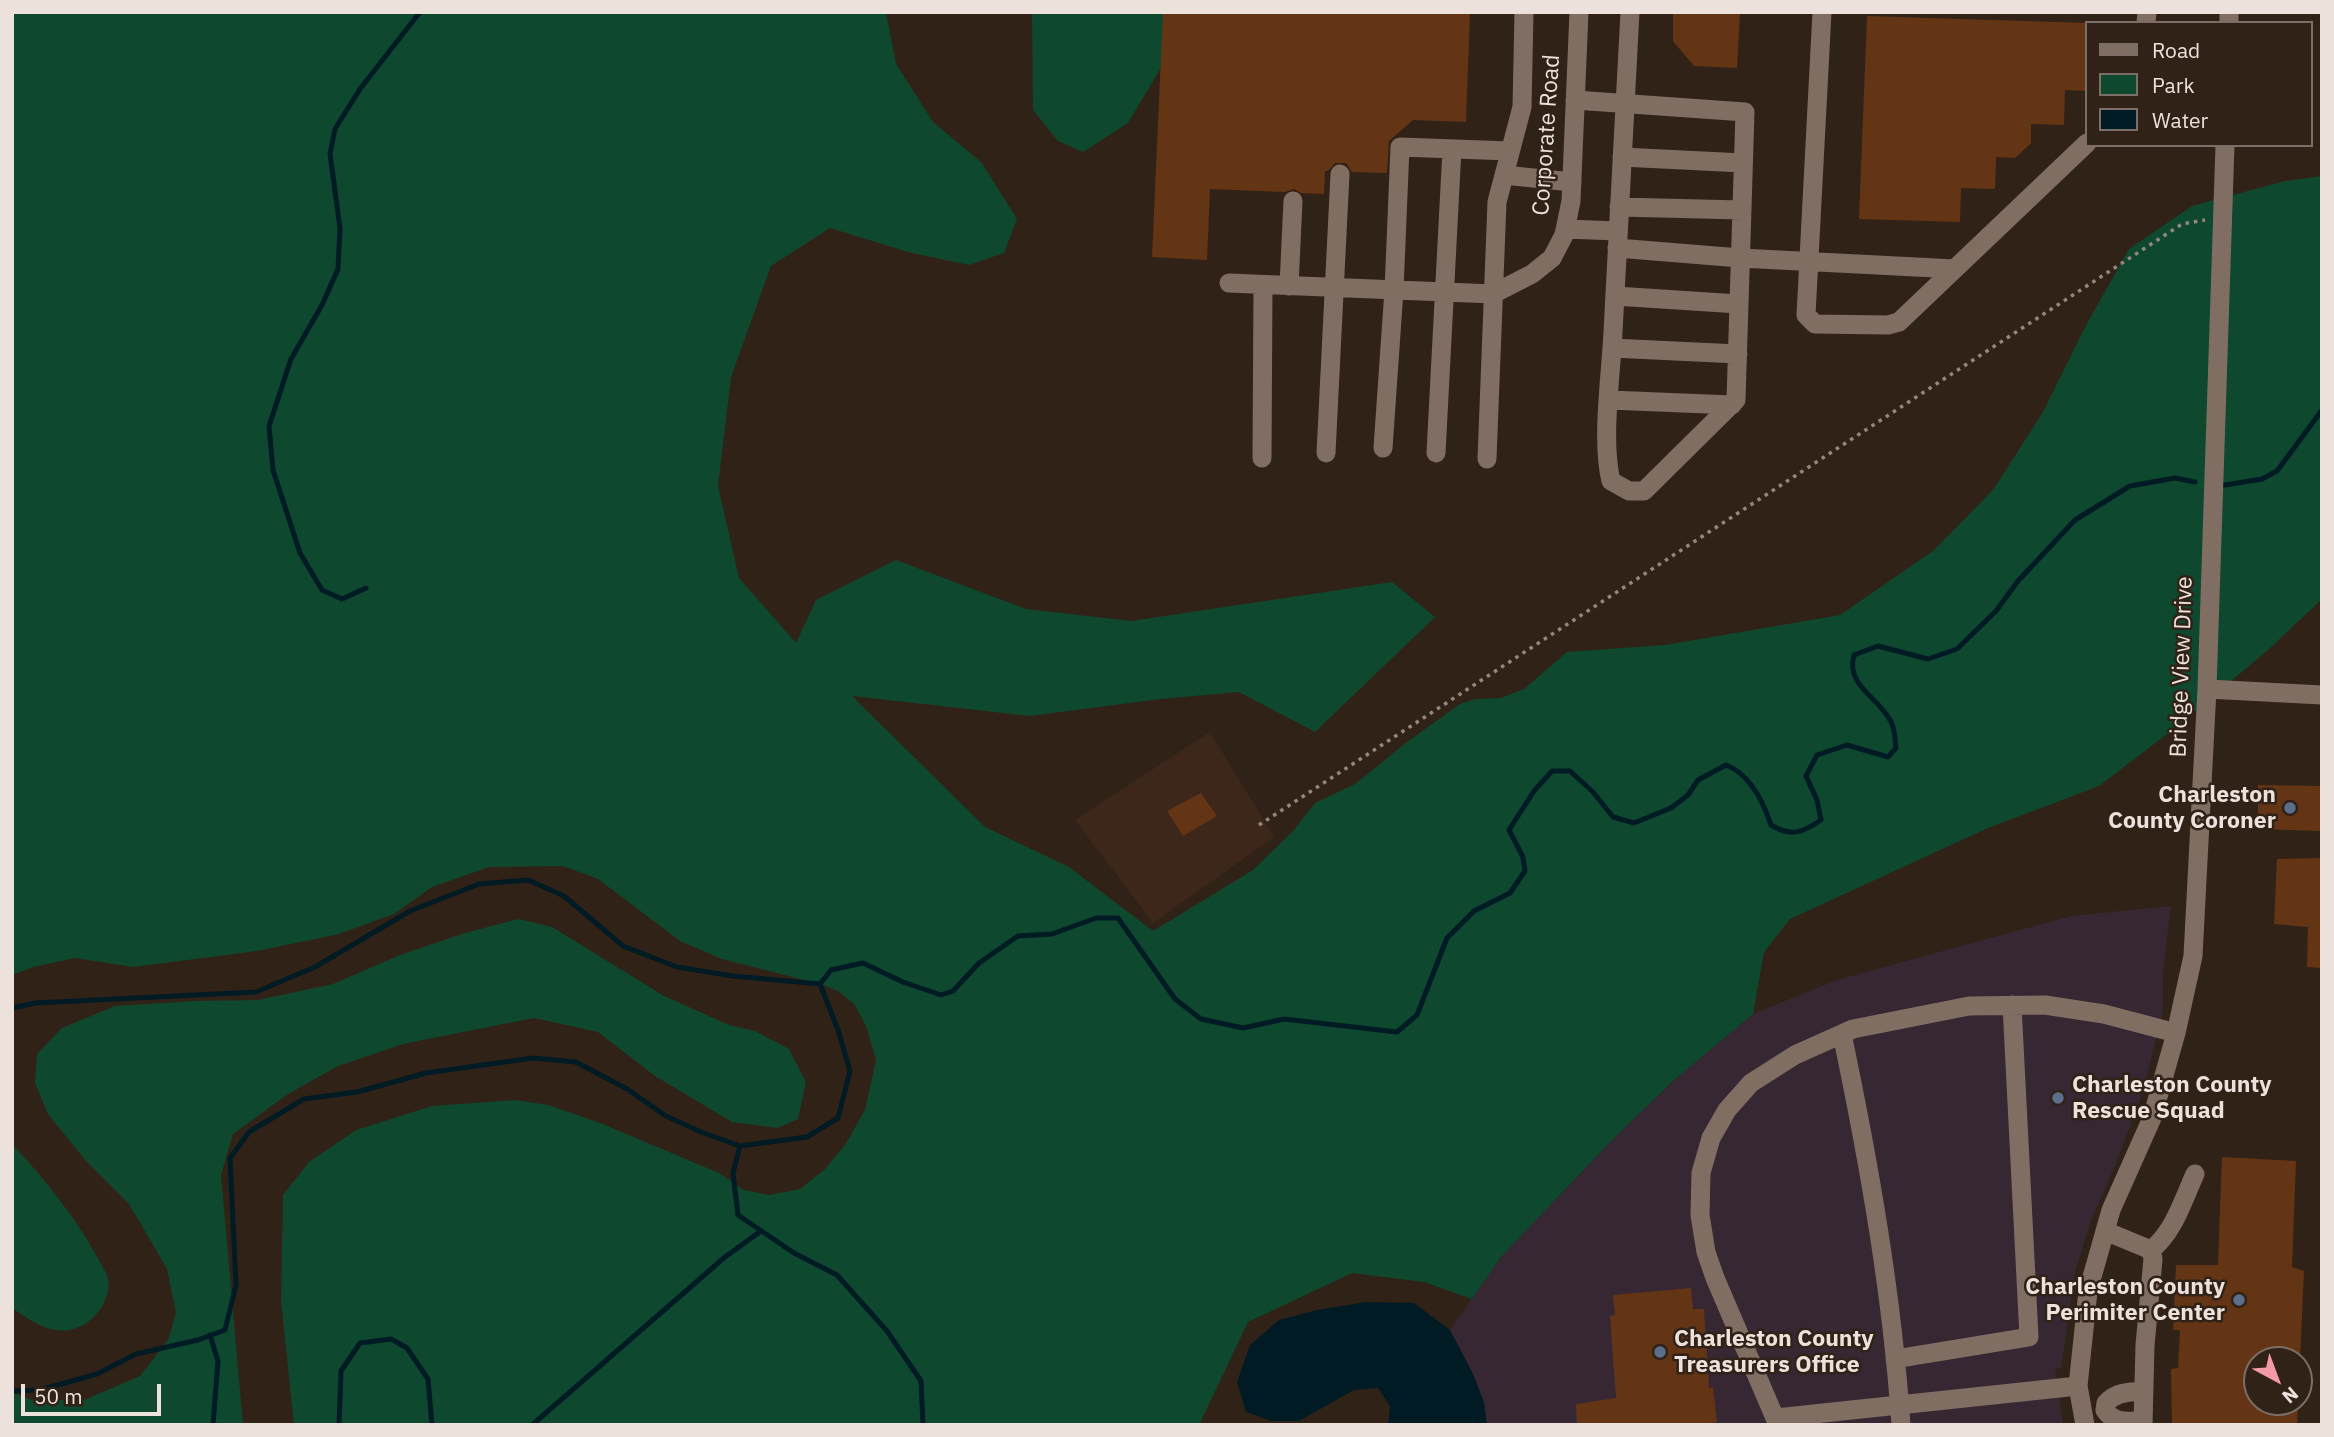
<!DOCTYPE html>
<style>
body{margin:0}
#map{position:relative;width:2334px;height:1437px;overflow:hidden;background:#312218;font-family:"IBM Plex Sans",sans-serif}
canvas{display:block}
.frame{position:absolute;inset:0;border:14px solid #ece1db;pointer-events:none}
.legend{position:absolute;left:2085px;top:21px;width:228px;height:126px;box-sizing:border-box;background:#312218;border:2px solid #7c6e66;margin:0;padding:9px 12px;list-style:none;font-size:21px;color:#ece1db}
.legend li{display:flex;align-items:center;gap:14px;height:35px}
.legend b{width:35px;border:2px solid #7c6e66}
.north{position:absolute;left:2243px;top:1346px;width:70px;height:70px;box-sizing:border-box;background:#312218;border:2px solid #7c6e66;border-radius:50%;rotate:139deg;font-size:19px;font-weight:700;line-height:28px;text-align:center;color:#ece1db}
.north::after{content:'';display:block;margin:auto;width:24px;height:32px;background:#f49aa6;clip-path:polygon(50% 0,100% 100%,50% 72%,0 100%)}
.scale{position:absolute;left:21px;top:1384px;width:140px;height:32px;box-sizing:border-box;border:4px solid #ece1db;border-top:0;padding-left:9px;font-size:21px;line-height:24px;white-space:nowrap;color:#ece1db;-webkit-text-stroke:5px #312218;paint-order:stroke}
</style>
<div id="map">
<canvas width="2334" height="1437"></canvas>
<div class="frame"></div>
<ul class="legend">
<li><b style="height:9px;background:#816e63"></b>Road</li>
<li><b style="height:19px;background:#0e482f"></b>Park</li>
<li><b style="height:19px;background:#001b23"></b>Water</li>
</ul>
<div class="north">N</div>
<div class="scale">50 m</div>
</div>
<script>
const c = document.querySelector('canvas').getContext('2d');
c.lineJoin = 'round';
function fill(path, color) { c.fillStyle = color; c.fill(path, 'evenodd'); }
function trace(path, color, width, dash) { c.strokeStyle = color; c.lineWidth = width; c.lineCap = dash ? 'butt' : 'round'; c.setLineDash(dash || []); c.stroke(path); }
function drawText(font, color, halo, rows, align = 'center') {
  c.font = font + ' "IBM Plex Sans",sans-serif'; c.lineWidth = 5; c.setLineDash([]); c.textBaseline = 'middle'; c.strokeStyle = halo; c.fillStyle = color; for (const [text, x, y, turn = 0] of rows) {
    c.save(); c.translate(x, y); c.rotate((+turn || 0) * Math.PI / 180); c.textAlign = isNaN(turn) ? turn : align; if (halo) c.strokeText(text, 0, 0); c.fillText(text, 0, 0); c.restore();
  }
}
fill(new Path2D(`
 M2171 906 2163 971V1010L2144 1089 2114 1168 2090 1223 2075 1273 2061 1368 2055 1369 2063 1425H1487L1484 1403 1473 1374 1450 1330 1501 1257 1612 1140 1672 1082 1753 1014 1837 980 2071 916Z`), '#372732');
fill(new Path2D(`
 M1210 732 1274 837 1153 923 1075 820Z`), '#3d271a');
fill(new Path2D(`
 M12 12H886L896 64 933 122 982 163 1017 219 1004 253 969 265 908 252 830 228 771 266 731 377 718 486 739 578 796 643 816 600 896 560 1026 609 1131 621 1392 582 1435 617 1315 732 1239 692 1160 699 1030 716 852 696 985 827 1069 867 1153 931 1253 870 1293 831 1315 803 1355 784 1407 742 1460 704 1476 699 1501 698 1524 689 1567 652 1665 645 1840 615 1933 551 1993 490 2043 412 2084 329 2129 249 2192 206 2285 181 2322 176V599L2268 650 2175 728 2099 786 1988 828 1790 919 1764 952 1753 1014 1672 1082 1612 1140 1501 1257 1472 1299 1424 1282 1352 1273 1248 1322 1199 1425H294L281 1301 283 1195 309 1162 356 1130 432 1106 515 1100 548 1105 600 1123 719 1173 744 1190 769 1195 800 1189 824 1170 845 1145 865 1110 876 1060 866 1026 854 1004 838 991 820 984 722 959 680 941 598 879 563 866 489 867 432 887 394 914 339 934 257 951 133 967 75 958 33 967 12 975Z
 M1032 12H1177L1174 38 1159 71 1128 123 1083 152 1058 141 1033 110Z
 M518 919 552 927 664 996 729 1025 755 1031 789 1049 806 1082 798 1119 777 1128 732 1122 655 1076 598 1032 534 1018 403 1044 338 1066 288 1094 233 1134 221 1175 243 1425H12V1392L32 1400H84L140 1376 168 1340 176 1313 167 1269 129 1204 86 1161 48 1114 35 1083 37 1054 62 1028 115 1006 194 1001 258 1000 333 984 400 955 465 933Z
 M12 1144C45 1179 76 1218 99 1260 102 1266 107 1273 108 1279 111 1297 99 1315 85 1324 57 1340 36 1324 12 1308Z`), '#0e482f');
fill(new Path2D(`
 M1366 1302 1414 1303 1450 1330 1473 1374 1484 1403 1487 1425H1388L1390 1406 1378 1388 1354 1390 1299 1421H1271L1246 1412 1237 1382 1250 1345 1279 1320 1317 1310Z`), '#001b23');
trace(new Path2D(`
 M2219 486 2262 479 2277 471 2322 410
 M366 588 342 599 322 590 300 553 273 470 269 426 291 359 322 305 338 269 340 228 330 154 335 129 360 89 420 12
 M820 984 831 970 863 963 903 982 941 995 953 991 979 963 1018 936 1052 934 1096 918H1118L1175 999 1201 1019 1243 1028 1284 1019 1397 1032 1417 1015 1447 938 1474 911 1510 893 1525 871 1523 857 1509 830 1534 791 1552 771H1570L1593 792 1613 817 1634 823 1671 808 1688 795 1698 780 1726 765C1750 774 1763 801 1771 825 1791 837 1802 833 1821 820L1817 800 1806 776 1817 755 1847 745 1888 757 1896 748C1895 739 1895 727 1890 720 1878 697 1845 685 1854 655L1878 646 1928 659 1957 649 1996 611 2018 581 2075 520 2130 486 2175 478 2195 482
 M12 1008 35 1003 256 992 315 967 410 911 479 884 528 880 564 896 623 946 677 967 733 976 820 984 838 1030 850 1071 838 1118 807 1137 740 1146 733 1173 738 1215 794 1253 837 1275 887 1331 921 1381 923 1425
 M210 1335 218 1361 213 1425
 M12 1391 40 1390 97 1374 136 1354 198 1340 225 1330 236 1285 230 1158 249 1132 304 1099 357 1092 426 1073 533 1058 576 1062 627 1089 666 1116 701 1132 740 1146
 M339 1425 341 1371 360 1343 391 1339 407 1348 428 1379 432 1425
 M532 1425 725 1257 761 1231`), '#001b23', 5);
fill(new Path2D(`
 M1163 12H1470L1466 122 1413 120 1389 141 1387 173 1352 172 1346 163H1335L1328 171H1325L1324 194 1301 193 1294 189 1285 192 1210 189 1207 260 1152 257Z
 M1673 12H1740L1737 68 1694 66 1673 41Z
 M1867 16 2087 23V91L2065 90 2064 125 2031 124V143L2015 158 1996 157 1995 189 1961 188 1960 222 1859 219Z
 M2258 785 2322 786V831L2258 829Z
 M1201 793 1217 816 1183 836 1167 811Z
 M2322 858V968L2307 967 2308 927 2274 924 2277 859Z
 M2222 1157 2296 1161 2292 1267 2304 1271 2300 1360H2257V1402H2298L2297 1425H2172L2171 1369 2178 1368 2180 1330H2173L2176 1265H2218Z
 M1691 1288 1693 1309H1704L1709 1388 1713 1387 1717 1422 1696 1425H1577L1576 1404 1616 1398 1610 1316 1615 1315 1613 1295Z`), '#643514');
trace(new Path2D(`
 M1259 825 2182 224 2205 220`), '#94877f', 3.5, [3.5, 5]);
trace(new Path2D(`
 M1822 12 1806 315 1815 324 1888 325 1899 322 2087 143
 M2146 23 2147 12
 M2229 23V12
 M1575 100 1745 112 1736 400 1644 491H1629L1611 481C1601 440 1611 376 1613 332 1618 226 1624 119 1630 12
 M1622 157 1743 163
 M1504 175 1572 182
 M1619 207 1742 210
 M1566 229 1618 231
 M1617 248 1740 258 1955 269
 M1229 283 1493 294 1532 274 1552 258 1564 235 1571 201 1579 12
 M1289 286 1293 201
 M1615 296 1739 304
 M1612 348 1738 354
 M1609 400 1732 405
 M1383 448 1394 290 1400 147 1510 151
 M1326 453 1340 174
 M1436 453 1452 149
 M1262 458 1263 285
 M1487 459 1497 202 1522 107 1524 12
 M2207 689 2322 695
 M1842 1034C1869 1163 1892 1293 1901 1425
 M2105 1231 2151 1250 2153 1259 2145 1345 2143 1425
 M2151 1250C2174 1232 2183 1200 2195 1174
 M1895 1359 2029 1337 2012 1005
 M2105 1410 2106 1403C2115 1393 2130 1391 2143 1392
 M2105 1410C2114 1424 2127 1421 2142 1421
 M1776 1418 2078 1386
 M1778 1425 1715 1278 1706 1252 1700 1215 1701 1173 1711 1138 1727 1110 1751 1083 1795 1055 1853 1029 1969 1006 2045 1005 2104 1014 2176 1033
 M2085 1425 2078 1386 2088 1291 2111 1210 2152 1118 2176 1033 2193 956 2207 689 2225 145`), '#816e63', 19);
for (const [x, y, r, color] of [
 [2290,808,7,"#5c6f8a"],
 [2058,1098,7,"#5c6f8a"],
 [2239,1300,7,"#5c6f8a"],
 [1660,1352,7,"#5c6f8a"]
]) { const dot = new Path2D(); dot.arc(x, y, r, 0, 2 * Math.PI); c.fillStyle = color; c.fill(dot); trace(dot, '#312218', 2.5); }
drawText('23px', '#ece1db', '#312218', [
 ["Corporate Road",1547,135,-86],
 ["Bridge View Drive",2182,667,-88]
]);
drawText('bold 23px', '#ece1db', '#312218', [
 ["Charleston",2276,795],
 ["County Coroner",2276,821],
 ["Charleston County",2072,1085,"left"],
 ["Rescue Squad",2072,1111,"left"],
 ["Charleston County",2225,1287],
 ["Perimiter Center",2225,1313],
 ["Charleston County",1674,1339,"left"],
 ["Treasurers Office",1674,1365,"left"]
], 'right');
</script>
